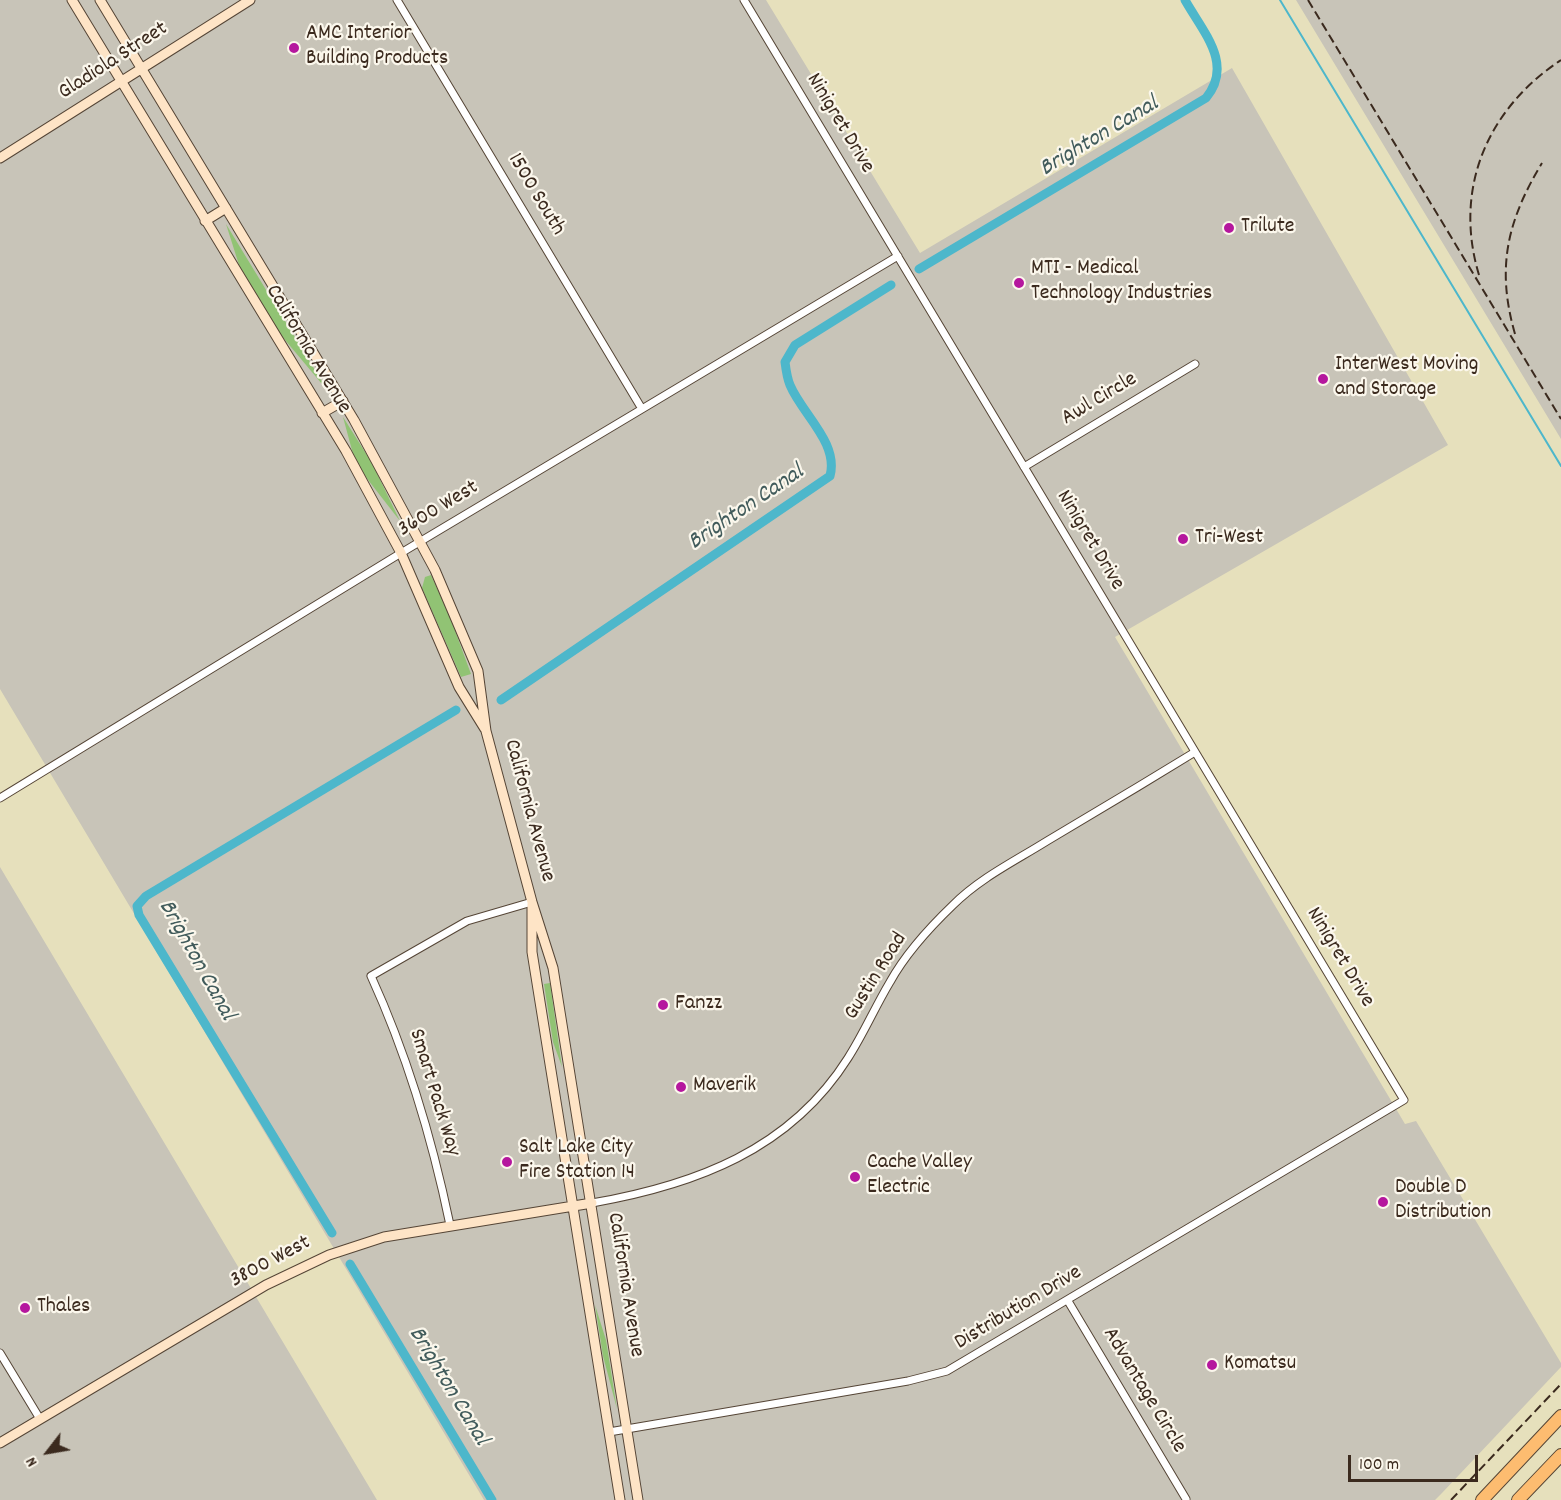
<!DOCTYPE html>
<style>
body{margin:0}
#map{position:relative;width:1561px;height:1500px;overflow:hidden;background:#e6e0bc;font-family:Dekko,sans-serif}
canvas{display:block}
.north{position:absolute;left:18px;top:1422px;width:60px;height:60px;-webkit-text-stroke:4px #fbf7ec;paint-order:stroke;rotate:239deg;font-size:16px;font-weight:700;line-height:24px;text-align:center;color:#3b2a1e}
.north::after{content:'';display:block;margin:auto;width:21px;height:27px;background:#3b2a1e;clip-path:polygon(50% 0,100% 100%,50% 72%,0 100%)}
.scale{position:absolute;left:1348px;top:1455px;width:130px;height:27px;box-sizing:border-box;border:3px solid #3b2a1e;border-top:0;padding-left:8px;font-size:18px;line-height:21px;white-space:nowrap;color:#3b2a1e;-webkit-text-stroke:4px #fbf7ec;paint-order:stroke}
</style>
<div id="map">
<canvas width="1561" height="1500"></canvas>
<div class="north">N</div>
<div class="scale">100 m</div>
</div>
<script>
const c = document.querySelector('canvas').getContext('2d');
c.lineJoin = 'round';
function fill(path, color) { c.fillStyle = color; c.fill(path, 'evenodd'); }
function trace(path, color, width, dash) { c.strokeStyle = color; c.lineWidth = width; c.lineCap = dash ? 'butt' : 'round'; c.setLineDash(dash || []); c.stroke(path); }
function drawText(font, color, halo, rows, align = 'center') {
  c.font = font + ' Dekko,sans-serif'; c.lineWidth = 4.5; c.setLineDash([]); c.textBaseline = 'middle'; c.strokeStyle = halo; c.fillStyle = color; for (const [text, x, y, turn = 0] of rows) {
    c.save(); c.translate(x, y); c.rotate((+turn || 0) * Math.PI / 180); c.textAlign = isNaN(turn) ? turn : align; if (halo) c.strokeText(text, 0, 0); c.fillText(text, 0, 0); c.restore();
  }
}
fill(new Path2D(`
 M0 0H766L920 253 1232 68 1448 445 1115 637 1405 1124 1416 1121 1561 1363V1367L1442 1493 1435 1500H484L0 689Z
 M1296 0H1561V439Z
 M0 867 112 1055 377 1500H0Z`), '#c8c4b8');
fill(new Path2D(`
 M226 224 327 390 280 334 239 265Z
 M343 417 372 463 400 521 365 476 353 454Z
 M431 575 450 617 471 674 461 677 422 588 425 577Z
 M550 983 562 1067 553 1042 544 984Z
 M595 1305 606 1340 617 1409 603 1356Z`), '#91c374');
trace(new Path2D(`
 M1280 0 1561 466`), '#4db7cb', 2);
trace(new Path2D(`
 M919 269 1206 98C1234 64 1203 32 1185 0
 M501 700 830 476C839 443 802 414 790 385 787 378 786 370 785 362L795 345 891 285
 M332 1233 139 915 137 906 146 896 456 710
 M350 1264 492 1500`), '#4db7cb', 9);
const street = new Path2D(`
 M397 0 642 409
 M1024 467 1195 364
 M0 798 401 553 898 256
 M592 1203C695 1185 790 1150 848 1058 864 1033 875 1007 890 982 906 953 929 928 953 905 980 878 1015 861 1047 841 1096 812 1146 782 1195 752
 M450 1225C432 1138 408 1057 371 976L467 921 532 902
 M1068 1301 1186 1499
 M0 1353 40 1419
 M609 1432 908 1381 947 1371 1404 1100 744 0`);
const secondary = new Path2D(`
 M72 0 346 451 401 553 459 687 485 729
 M100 0 354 420 435 570 478 671 486 731 532 902 553 968 638 1500
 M0 158 250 0
 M205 221 226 208
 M322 413 343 401
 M532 904V952L620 1500
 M0 1443 266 1285 329 1255 384 1237 592 1203`);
const highway = new Path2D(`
 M1482 1500 1561 1416
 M1518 1500 1561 1455`);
trace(street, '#554536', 9);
trace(secondary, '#554536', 11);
trace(highway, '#554536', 14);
trace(street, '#fff', 7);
trace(secondary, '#fee4c6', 9);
trace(highway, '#fdbc70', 12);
trace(new Path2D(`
 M1308 0 1561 419
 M1479 275C1453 189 1487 109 1561 60
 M1515 334C1496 268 1507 221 1542 163
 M1451 1500 1561 1384`), '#3b2a1e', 2, [9, 4.5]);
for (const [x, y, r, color] of [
 [294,48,6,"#b5179e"],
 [1229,228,6,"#b5179e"],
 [1019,283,6,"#b5179e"],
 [1323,379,6,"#b5179e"],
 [1183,539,6,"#b5179e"],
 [663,1005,6,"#b5179e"],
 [681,1087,6,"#b5179e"],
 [507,1162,6,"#b5179e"],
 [855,1177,6,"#b5179e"],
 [1383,1202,6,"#b5179e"],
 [25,1308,6,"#b5179e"],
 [1212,1365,6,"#b5179e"]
]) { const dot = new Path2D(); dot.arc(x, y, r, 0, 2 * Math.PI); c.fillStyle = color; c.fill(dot); trace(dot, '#fbf7ec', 2); }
drawText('22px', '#3b2a1e', '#fbf7ec', [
 ["AMC Interior",306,35],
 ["Building Products",306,60],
 ["Trilute",1241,228],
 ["MTI - Medical",1031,270],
 ["Technology Industries",1031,295],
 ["InterWest Moving",1335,366],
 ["and Storage",1335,391],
 ["Tri-West",1195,539],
 ["Fanzz",675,1005],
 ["Maverik",693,1087],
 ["Salt Lake City",519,1149],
 ["Fire Station 14",519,1174],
 ["Cache Valley",867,1164],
 ["Electric",867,1189],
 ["Double D",1395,1189],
 ["Distribution",1395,1214],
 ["Thales",37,1308],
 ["Komatsu",1224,1365]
], 'left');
drawText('22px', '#3b2a1e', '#fbf7ec', [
 ["Gladiola Street",114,62,-33],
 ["Ninigret Drive",839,124,59],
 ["1500 South",535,195,59],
 ["California Avenue",307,350,59],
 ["Awl Circle",1100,400,-31],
 ["3600 West",439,510,-31],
 ["Ninigret Drive",1089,541,59],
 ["California Avenue",528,811,75],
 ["Ninigret Drive",1339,958,59],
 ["Gustin Road",877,977,-58],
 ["Smart Pack Way",433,1093,73],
 ["3800 West",271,1263,-28],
 ["California Avenue",624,1285,81],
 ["Distribution Drive",1019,1309,-31],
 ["Advantage Circle",1143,1391,59]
]);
drawText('italic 24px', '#415b5b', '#fbf7ec', [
 ["Brighton Canal",1100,138,-31],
 ["Brighton Canal",747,509,-34],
 ["Brighton Canal",195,961,61],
 ["Brighton Canal",447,1387,59]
]);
</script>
